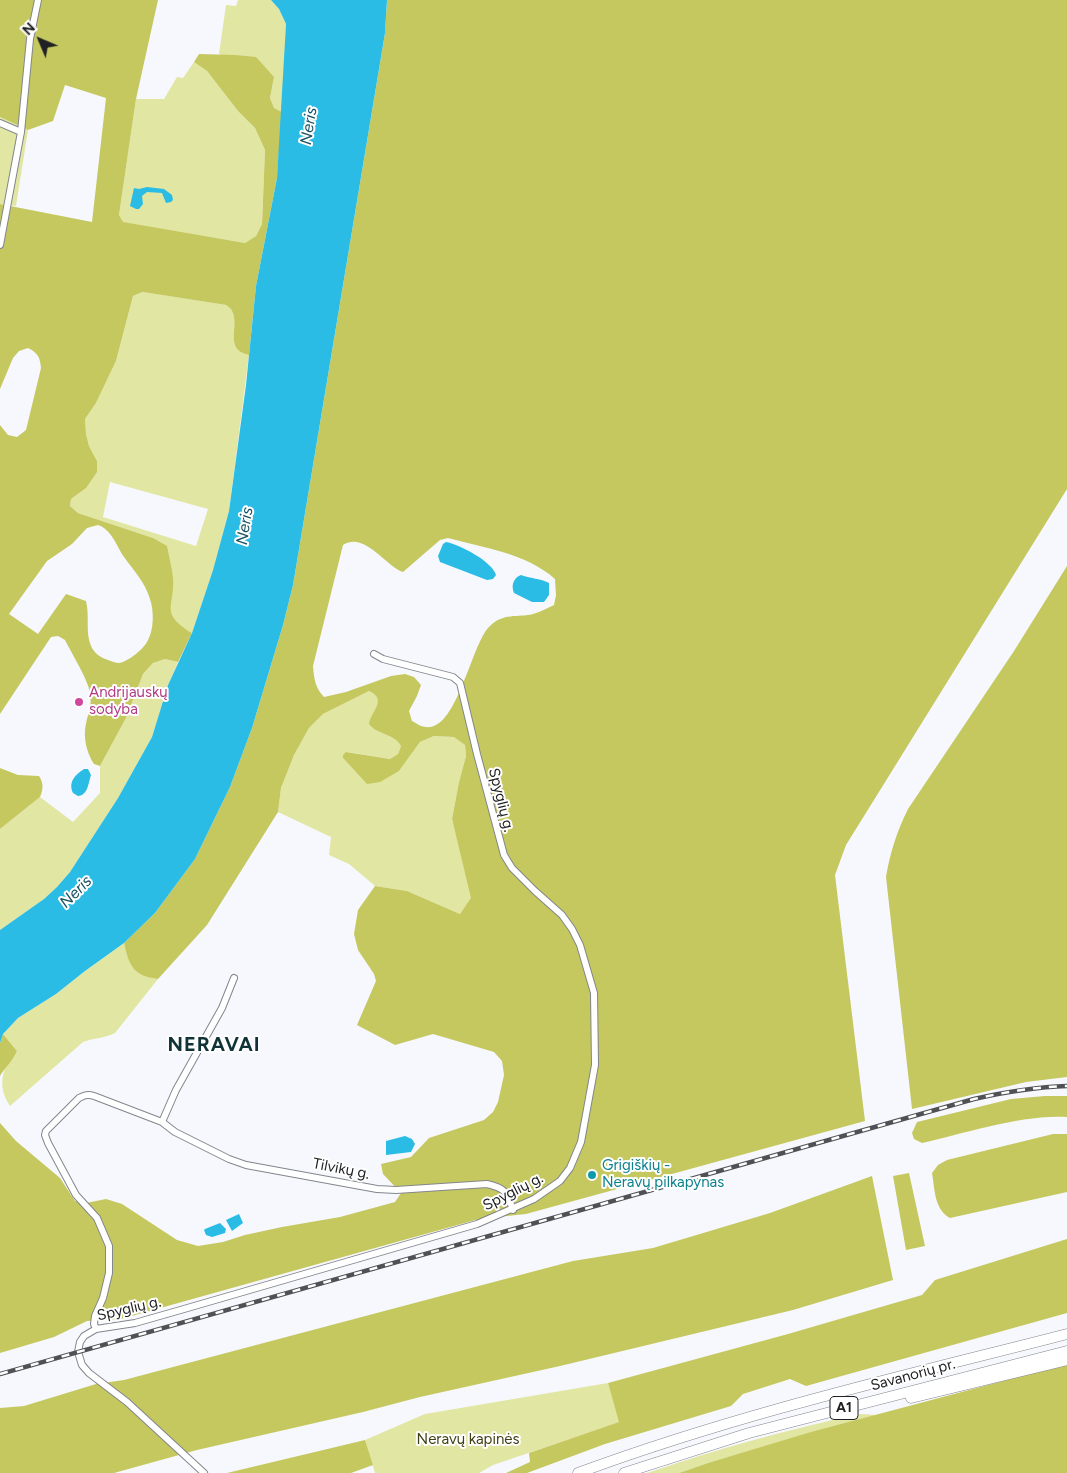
<!DOCTYPE html>
<meta charset="utf-8">
<style>
body{margin:0}
#map{position:relative;width:1067px;height:1473px;overflow:hidden;background:#f6f8fe;font-family:Figtree,sans-serif}
canvas{display:block}
.north{position:absolute;left:15px;top:15px;width:50px;height:50px;-webkit-text-stroke:4px #fff;paint-order:stroke;rotate:315deg;font-size:14px;font-weight:700;line-height:20px;text-align:center;color:#202123}
.north::after{content:'';display:block;margin:auto;width:18px;height:22px;background:#202123;clip-path:polygon(50% 0,100% 100%,50% 72%,0 100%)}
</style>
<div id="map">
<canvas width="1067" height="1473"></canvas>
<div class="north">N</div>
</div>
<script>
const c = document.querySelector('canvas').getContext('2d');
c.lineJoin = 'round';
function fill(path, color) { c.fillStyle = color; c.fill(path, 'evenodd'); }
function trace(path, color, width, dash) { c.strokeStyle = color; c.lineWidth = width; c.lineCap = dash ? 'butt' : 'round'; c.setLineDash(dash || []); c.stroke(path); }
function drawText(font, color, halo, rows, align = 'center') {
  c.font = font + ' Figtree,sans-serif'; c.lineWidth = 4; c.setLineDash([]); c.textBaseline = 'middle'; c.strokeStyle = halo; c.fillStyle = color; for (const [text, x, y, turn = 0] of rows) {
    c.save(); c.translate(x, y); c.rotate((+turn || 0) * Math.PI / 180); c.textAlign = isNaN(turn) ? turn : align; if (halo) c.strokeText(text, 0, 0); c.fillText(text, 0, 0); c.restore();
  }
}
fill(new Path2D(`
 M238 0H271L279 9 286 24 282 112 274 108 270 98 274 77 219 54 226 5 236 6Z
 M194 62 207 71 238 111 255 128 265 150 262 224 256 236 245 243 140 226 123 223 119 215 136 99H164L177 77 183 78Z
 M0 117 28 130 16 206 0 204Z
 M144 292 226 305C228 307 231 308 232 311 240 326 223 350 249 355L229 511 213 570 192 633 181 627 173 618 170 609 173 579 153 538 78 513 70 506 71 499 86 488 97 461 89 446 86 434 85 419 96 403 116 361 133 296ZM110 482 208 509 196 546 103 517Z
 M165 659 178 662 168 685 152 737 118 798 70 872 57 887 44 899 0 930V829L40 797 73 822 100 793V766L126 718 143 674 153 663Z
 M369 691C372 693 373 693 376 696 379 699 387 728 390 735L398 740 401 746 398 754 390 759 347 752 343 758 367 783 399 771 420 742 434 736 455 737 465 745 466 756 459 782 452 819 472 898 460 914 407 891 375 886 349 864 329 855 331 837 278 812 281 788 294 755 309 728 323 714Z
 M124 943C129 963 135 976 158 979L115 1033C105 1038 94 1038 83 1042L10 1106C2 1094 0 1082 5 1068 9 1062 14 1059 17 1051L3 1034 18 1018 56 994 85 971Z
 M608 1383 620 1422 493 1465 479 1473H375L365 1440 425 1414Z
 M861 1414 876 1415 708 1463 679 1473H647C717 1449 788 1429 861 1414Z`), '#e2e6a3');
fill(new Path2D(`
 M0 0H158L136 99 119 215 123 222 245 243 256 236 262 224 265 150 255 128 238 111 207 71 194 62 199 54 235 55 256 57 274 77 270 98 274 108 282 112 277 178 256 286 249 355C223 350 240 326 232 311 231 308 228 307 226 305L143 292 133 296 116 361 96 403 85 419 86 434 89 446 97 461V472L86 488 71 499 70 506 78 513 153 538 167 546C169 557 172 568 173 578 175 607 159 613 192 633L178 662 165 659 153 663 143 674 126 718 100 766 94 764C88 755 84 742 85 730 86 717 93 706 90 692 87 678 72 654 65 640L58 636 51 637 0 714V425L8 435 17 437 26 430 41 368C40 357 38 353 28 348L19 351 13 358 0 389V204L92 222 106 98 65 85 53 121 28 130 0 117ZM98 525C112 530 116 545 124 557 134 571 145 582 150 599 154 611 154 629 148 640 145 648 128 662 119 663 116 663 111 661 108 660 101 658 94 653 91 646 85 631 90 617 86 601L66 594 38 634 9 614 47 561 72 544 87 528Z
 M387 0H1067V489L846 845 835 875 865 1121 526 1214 479 1219 121 1319 87 1321 54 1337 0 1353V1123L16 1141 60 1178 75 1201 86 1203 106 1199 122 1204 177 1240 198 1246 223 1242 245 1235 282 1227 340 1217 395 1202 401 1193 383 1174 381 1164 411 1157 429 1138 484 1120 493 1112 498 1102 504 1075 502 1061 494 1052 433 1034 395 1045 357 1025 376 981 374 974 358 950 354 934 358 910 375 886 407 891 460 914 471 898 452 819 459 782 466 756 465 745 454 737 434 736 420 742 399 771 380 782 367 784 343 758V755L346 752 390 759 398 754 401 746C394 733 377 735 369 724 371 711 388 700 369 691L323 714 309 728 294 755 281 788 278 812 207 925 158 979C133 976 129 965 124 943L155 913 195 859 230 787 252 728 283 625 293 585 385 33ZM448 538C484 548 526 553 555 579L556 595 554 605C547 608 540 612 533 614 518 618 503 612 489 627 471 645 457 731 426 727 421 727 416 723 412 721L409 711 417 696 421 685 414 677 405 674 391 676 346 692 324 697C315 688 314 678 313 666L343 545C365 531 386 567 403 572L440 540Z
 M1067 566V1077L1026 1082 912 1109 886 877C890 853 897 831 908 809L1014 651Z
 M0 768 18 775 39 776C44 783 43 790 40 797L0 829Z
 M3 1034 17 1051C13 1061 5 1067 0 1076V1043Z
 M1045 1096H1067V1117C1023 1114 966 1133 922 1143L914 1139 912 1133 917 1122 1011 1099Z
 M1053 1134H1067V1192L950 1218C934 1209 935 1190 932 1173L938 1165 947 1160Z
 M909 1173 925 1246 906 1250 893 1176Z
 M872 1176 893 1280 793 1310 560 1366 420 1397 363 1412 197 1450 114 1473H0V1408L24 1406 96 1384 124 1380 573 1261 653 1248 770 1213Z
 M1067 1239V1313L806 1386 790 1379 743 1394 731 1406 605 1444 527 1473H506L530 1462 529 1453 619 1422 608 1383 788 1334 922 1295 935 1280Z
 M1067 1364V1473H679L708 1463 811 1432Z
 M365 1440 373 1465 351 1473H227Z`), '#c5c85f');
fill(new Path2D(`
 M271 0H387L385 33 293 585 283 625 252 728 230 787 195 859 155 913 124 943 85 971 56 994 18 1018 3 1034 0 1043V930L44 899 57 887 70 872 118 798 152 737 168 685 192 633 213 570 229 511 246 385 256 286 277 178 286 24 279 9Z
 M147 187 164 189 172 195 173 200 171 202 166 203 162 193 147 192 142 196 143 204 139 209H136L130 206 134 188 139 189Z
 M446 542C459 544 493 562 496 575L493 579 487 580 440 562 438 556 443 544Z
 M521 575C528 578 543 579 549 583V595L544 602H532L514 593C511 586 513 578 521 575Z
 M84 769H88L91 775C88 784 88 795 78 796L73 793C68 782 75 775 84 769Z
 M405 1136 412 1139 415 1144 411 1152 386 1155V1141Z
 M239 1214 243 1223 232 1231 226 1220Z
 M220 1223 226 1229 225 1233 212 1237 206 1235 204 1230 205 1229Z`), '#2abce5');
const minor = new Path2D(`
 M0 123 21 132
 M0 245 21 132 30 39 38 0
 M162 1122 176 1090 222 1008 234 978
 M96 1329 94 1324 95 1316 103 1298 109 1273V1246L97 1218 76 1195 48 1143 45 1135 46 1131 79 1098C85 1095 88 1094 94 1096L162 1122 175 1132 229 1159 246 1165 377 1189 396 1190 487 1184C505 1188 507 1192 513 1210
 M204 1473 127 1402 89 1373 82 1365 78 1352 80 1342 84 1336 96 1329 135 1323 184 1309 477 1224 534 1199 560 1181 570 1168 581 1142 595 1065 594 993 580 945 572 929 562 915 535 891 512 868 504 855 477 754 460 683 453 677 383 659 374 654`);
const trunk = new Path2D(`
 M911 1398 1067 1360
 M578 1473C737 1414 903 1376 1067 1334
 M624 1473 749 1433 1067 1351`);
trace(minor, '#83868c', 8);
trace(trunk, '#83868c', 11);
trace(minor, '#fff', 6);
trace(trunk, '#fff', 10);
const rail = new Path2D(`
 M0 1374 974 1099C1005 1092 1035 1087 1067 1086`);
trace(rail, '#505154', 4.5);
trace(rail, '#fff', 2.5, [8]);
for (const [x, y, r, color] of [
 [79,702,5,"#d1479c"],
 [592,1175,5,"#0f9aa8"]
]) { const dot = new Path2D(); dot.arc(x, y, r, 0, 2 * Math.PI); c.fillStyle = color; c.fill(dot); trace(dot, '#fff', 2); }
for (const [x, y, w] of [
 [844,1408,28]
]) { const box = new Path2D(); box.roundRect(x - w / 2, y - 11.5, w, 23, 4); c.fillStyle = '#fff'; c.fill(box); trace(box, '#202123', 1); }
drawText('bold 14px', '#202123', null, [
 ["A1",844,1408]
]);
drawText('15px', '#b23c85', '#fff', [
 ["Andrijauskų",89,693],
 ["sodyba",89,710]
], 'left');
drawText('15px', '#202123', '#fff', [
 ["Spyglių g.",501,800,76],
 ["Tilvikų g.",341,1169,11],
 ["Spyglių g.",513,1192,-27],
 ["Spyglių g.",129,1309,-13],
 ["Savanorių pr.",913,1375,-15]
]);
drawText('15px', '#0d838f', '#fff', [
 ["Grigiškių -",602,1166],
 ["Neravų pilkapynas",602,1183]
], 'left');
drawText('15px', '#3f4014', '#fff', [
 ["Neravų kapinės",468,1440]
]);
drawText('italic 16px', '#195162', '#fff', [
 ["Neris",309,126,-81],
 ["Neris",245,526,-81],
 ["Neris",76,892,-45]
]);
c.letterSpacing = '1px';
drawText('bold 20px', '#103337', '#fff', [
 ["NERAVAI",214,1045]
]);
c.letterSpacing = '0px';
</script>
